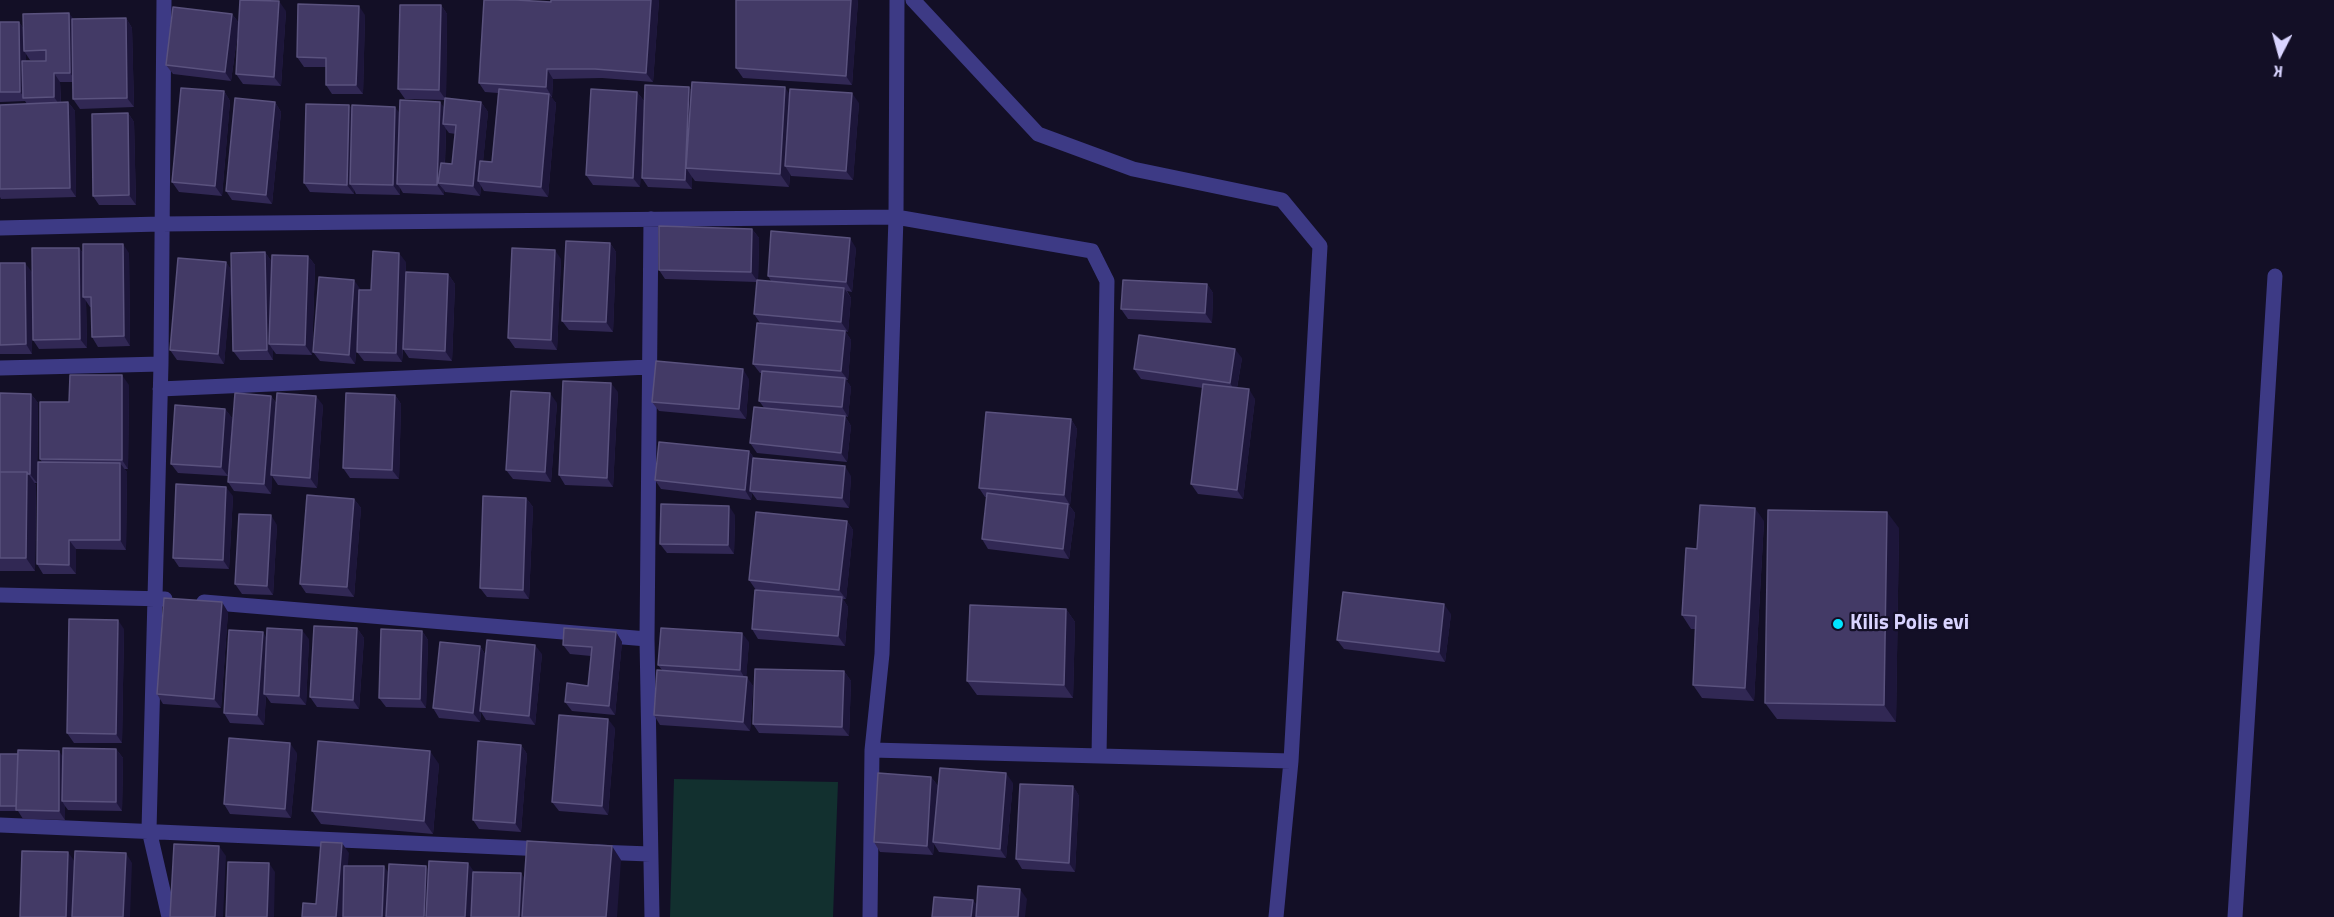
<!DOCTYPE html>
<style>
body{margin:0}
#map{position:relative;width:2334px;height:917px;overflow:hidden;background:#130f26;font-family:"Titillium Web",sans-serif}
canvas{display:block}
.north{position:absolute;left:2250px;top:24px;width:60px;height:60px;-webkit-text-stroke:4px #130f26;paint-order:stroke;rotate:186deg;font-size:16px;font-weight:700;line-height:24px;text-align:center;color:#d9d4ff}
.north::after{content:'';display:block;margin:auto;width:21px;height:27px;background:#d9d4ff;clip-path:polygon(50% 0,100% 100%,50% 72%,0 100%)}
</style>
<div id="map">
<canvas width="2334" height="917"></canvas>
<div class="north">K</div>
</div>
<script>
const c = document.querySelector('canvas').getContext('2d');
c.lineJoin = 'round';
function fill(path, color) { c.fillStyle = color; c.fill(path, 'evenodd'); }
function trace(path, color, width, dash) { c.strokeStyle = color; c.lineWidth = width; c.lineCap = dash ? 'butt' : 'round'; c.setLineDash(dash || []); c.stroke(path); }
function drawText(font, color, halo, rows, align = 'center') {
  c.font = font + ' "Titillium Web",sans-serif'; c.lineWidth = 4.5; c.setLineDash([]); c.textBaseline = 'middle'; c.strokeStyle = halo; c.fillStyle = color; for (const [text, x, y, turn = 0] of rows) {
    c.save(); c.translate(x, y); c.rotate((+turn || 0) * Math.PI / 180); c.textAlign = isNaN(turn) ? turn : align; if (halo) c.strokeText(text, 0, 0); c.fillText(text, 0, 0); c.restore();
  }
}
fill(new Path2D(`
 M674 779 838 782 833 917H670Z`), '#12302f');
trace(new Path2D(`
 M164 0 161 364 149 830 169 917
 M913 0 1038 134 1133 169 1282 200 1320 246 1291 761 1276 917
 M651 219 647 639 652 917
 M0 228 161 224 896 217 1092 251 1107 281 1099 756
 M0 368 161 364
 M160 389 649 367
 M0 595 165 599
 M204 602 647 639
 M872 750 1291 761
 M0 825 545 849
 M596 852 650 854
 M870 917 872 750 882 654 896 217 897 0
 M2235 917 2275 276`), '#3d3a85', 15);
fill(new Path2D(`
 M659 0 653 82 602 78 553 79 552 97H551L556 103 548 197 484 191 481 186 480 196 445 192 444 190V195L403 193 400 188V195L356 194 354 190V194L310 192 304 183 349 105 352 109 399 112 444 107 445 100 405 99 398 89 441 5 447 14 446 98 481 102 488 112 483 161 492 162 498 93 485 92 479 83 551 2ZM446 129 449 133 456 134 452 164 445 163Z
 M858 0 852 85 743 78 736 68Z
 M286 11 281 86 243 84 236 74Z
 M232 14 239 23 231 81 173 74 166 65Z
 M365 15 363 94H332L326 85V67H304L297 57Z
 M126 18 132 28 134 107 80 109 73 99V82H60L61 102H68L75 111 76 197 1 199 0 197V105L27 104 25 101 0 102V22H19L23 28 74 19ZM26 54 30 60 46 61H26Z
 M689 87 691 90 790 94 859 103 853 180 791 176 790 174 789 187 695 181 692 177V189L648 187 642 178Z
 M224 91 230 101 222 196 179 192 172 182Z
 M637 92 644 101 640 187 593 185 586 175Z
 M275 102 281 112 272 204 232 200 226 191Z
 M128 113 134 122 136 205H99L93 196Z
 M752 229 759 238 758 280 771 281 768 276 856 248 852 292 847 291 851 298 848 332 845 331 851 340 848 380H846L851 387 848 417 845 416 851 426 847 462 757 453 750 443 765 409 759 401 762 373H760L753 364 803 327 760 323 754 314 757 282 665 279 659 270Z
 M610 243 616 252 613 332 569 330 562 321Z
 M79 248 83 253H129L130 346 98 347 92 337 91 307H90L86 301 87 348 39 349 33 340Z
 M265 252 272 262 308 256 315 265 312 355 276 354 273 350V360H240L233 351 231 285 224 364 177 360 170 350 226 262 231 270Z
 M561 259 557 350 515 348 508 338Z
 M406 262 403 341 448 274 455 284 452 361 409 358 403 349 402 362 364 361 357 352 358 329 355 364 320 361 313 352 361 290H371Z
 M0 263 32 272V354H0Z
 M1207 284 1213 293 1212 323 1128 319 1121 309Z
 M1242 358 1237 388 1255 399 1243 499 1198 494 1191 484 1203 388 1141 379 1134 369Z
 M749 379 746 419 659 411 652 402Z
 M129 385 128 469H124L127 472 126 550 76 549V574H43L37 564 42 462 40 459Z
 M618 392 613 487 565 485 559 475Z
 M0 393 31 394 38 403 37 483H34L36 485 35 571H0Z
 M395 395 401 404 399 479 350 478 343 468Z
 M271 396 277 404 323 405 317 488 278 485 272 476 271 494 234 491 228 482Z
 M557 403 551 482 513 479 506 470Z
 M225 409 232 418 228 476 178 473 171 464Z
 M1071 419 1077 429 1070 505H1069L1075 513 1069 559 988 549 982 539 987 497H985L979 488Z
 M749 451 754 458 851 476 849 508 757 500 752 493 751 500 661 489 655 480Z
 M233 496 229 569 179 567 173 558Z
 M526 498 533 507 529 599 487 597 480 588Z
 M354 499 361 508 354 597 306 593 300 584Z
 M735 515 734 554 667 553 660 544Z
 M847 521 853 530 846 599H843L848 607 845 646 758 639 752 629 756 590 749 580Z
 M1764 521 1754 701 1702 698 1693 685 1696 629H1691L1682 615 1697 549Z
 M277 525 273 595 242 594 235 584Z
 M1899 528 1896 722 1777 719 1765 703Z
 M1066 609 1075 622 1073 698 977 695 967 681Z
 M228 612 221 708 163 704 157 694Z
 M1451 614 1445 662 1344 649 1337 640Z
 M357 628 364 638 359 709 317 707 310 697Z
 M124 629 122 743H74L67 733Z
 M422 631 428 640 426 708 386 707 379 698Z
 M616 632 622 642 615 715 572 711 565 702 588 686 591 656 570 654 563 645Z
 M267 639H309L306 705 271 703 266 696 264 725 230 723 224 713Z
 M749 642 746 677 753 686 750 731 660 725 654 715 662 670 658 665Z
 M480 646 485 654H542L535 725 486 720 481 712 480 722 439 718 433 708Z
 M844 671 851 681 849 736 759 733 753 724Z
 M615 728 608 815 559 811 552 802Z
 M521 745 527 754 521 832 479 829 473 820Z
 M116 749 123 758 122 811 68 810 65 806V820L23 819 18 811H0V754L62 756Z
 M297 753 291 818 230 814 224 804Z
 M439 764 433 834 321 824 312 811Z
 M931 777 938 786 1013 783 1006 858 939 852 934 844 933 855 880 852 874 842Z
 M1073 786 1079 796 1075 872 1022 869 1016 859Z`), '#312854');
fill(new Path2D(`
 M651 0H659L653 82 646 73Z
 M851 0H858L852 85 846 76Z
 M279 1 286 11 281 86 274 77Z
 M441 5 447 14 446 100 439 90Z
 M359 6 365 15 363 94 356 85Z
 M69 13 76 22 77 82 70 73Z
 M232 14 239 23 231 81 225 72Z
 M126 18 132 28 134 107 127 98Z
 M19 22 25 31 24 51 26 54 27 98H25L20 92Z
 M547 69 553 79 552 97 546 87Z
 M54 73 60 82 61 107 54 97Z
 M689 87 695 96 686 168 692 177V189L685 180Z
 M785 87 794 101 785 166 790 174 789 187 780 174Z
 M224 91 230 101 222 196 215 186Z
 M637 92 644 101 640 187 633 178Z
 M852 93 859 103 853 180 846 171Z
 M549 94 556 103 548 197 541 187Z
 M68 102 75 111 76 197 70 188Z
 M275 102 281 112 272 204 266 195Z
 M440 102 447 111 443 124 446 129 444 183H438L444 190V195L437 185Z
 M481 102 488 112 481 182 478 181 481 186 480 196 473 186Z
 M349 105 356 115 350 184 354 190V194L347 185Z
 M395 107 402 116 397 184 400 188V195L393 185Z
 M128 113 134 122 136 205 129 195Z
 M752 229 759 238 758 282 751 272Z
 M850 238 856 248 852 292 846 282Z
 M610 243 616 252 613 332 606 322Z
 M123 244 129 253 130 346 124 336Z
 M79 248 86 257 83 297 86 301 87 348 80 339Z
 M555 250 561 259 557 350 551 340Z
 M265 252 272 262 269 344 273 350V360L267 350Z
 M399 253 406 262 402 362 396 353Z
 M308 256 315 265 312 355 305 345Z
 M226 262 233 272 224 364 218 354Z
 M25 263 32 272V354L26 344Z
 M448 274 455 284 452 361 445 351Z
 M354 280 361 290 355 364 349 355Z
 M1207 284 1213 293 1212 323 1205 313Z
 M844 288 851 298 848 332 841 322Z
 M845 331 851 340 848 380 841 371Z
 M1235 349 1242 358 1236 393 1230 383Z
 M743 369 749 379 746 419 739 409Z
 M122 375 129 385 128 469 122 460Z
 M845 378 851 387 848 417 842 407Z
 M611 383 618 392 613 487 607 478Z
 M1249 389 1255 399 1243 499 1237 490Z
 M550 393 557 403 551 482 545 472Z
 M31 394 38 403 37 483 30 474Z
 M395 395 401 404 399 479 392 470Z
 M271 396 278 406 271 494 264 484Z
 M316 396 323 405 317 488 310 478Z
 M225 409 232 418 228 476 221 467Z
 M845 416 851 426 847 462 841 453Z
 M1071 419 1077 429 1070 505 1064 495Z
 M749 451 756 461 750 491 752 493 751 500 745 490Z
 M120 463 127 472 126 550 120 540Z
 M845 466 851 476 849 508 842 498Z
 M27 472 36 485 35 571 26 558Z
 M226 487 233 496 229 569 223 560Z
 M526 498 533 507 529 599 523 590Z
 M354 499 361 508 354 597 347 587Z
 M1068 504 1075 513 1069 559 1063 549Z
 M729 506 735 515 734 554 728 545Z
 M1755 508 1764 521 1754 701 1745 688Z
 M1887 512 1899 528 1896 722 1884 705Z
 M271 515 277 525 273 595 267 586Z
 M847 521 853 530 846 599 839 590Z
 M69 540 76 549V574L69 565Z
 M842 597 848 607 845 646 838 636Z
 M222 602 228 612 221 708 214 699Z
 M1444 604 1451 614 1445 662 1439 652Z
 M1066 609 1075 622 1073 698 1064 685Z
 M118 620 124 629 122 743 116 734Z
 M357 628 364 638 359 709 353 700Z
 M302 630 309 639 306 705 299 696Z
 M422 631 428 640 426 708 420 699Z
 M263 632 269 642 264 694 266 696 264 725 257 715Z
 M616 632 622 642 615 715 609 706Z
 M742 633 749 642 746 680 740 670Z
 M535 645 542 654 535 725 529 716Z
 M480 646 486 656 480 722 473 713Z
 M844 671 851 681 849 736 842 727Z
 M747 677 753 686 750 731 743 722Z
 M608 719 615 728 608 815 602 806Z
 M290 743 297 753 291 818 285 809Z
 M521 745 527 754 521 832 515 823Z
 M116 749 123 758 122 811 116 802Z
 M59 751 66 761 62 801 65 806V820L59 811Z
 M430 751 439 764 433 834 424 821Z
 M1006 773 1013 783 1006 858 1000 849Z
 M931 777 938 786 933 842 934 844 933 855 927 846Z
 M1073 786 1079 796 1075 872 1069 863Z
 M342 843 349 853 343 917H336Z
 M219 846 226 856 223 917H215Z
 M612 846 621 860 617 917H606Z
 M68 852 75 862 73 917H66Z
 M126 853 132 863 130 917H123Z
 M269 863 275 872 274 917H267Z
 M468 863 475 873 472 917H465Z
 M384 866 391 876 389 917H382Z
 M426 866 433 876 431 917H424Z
 M521 873 527 882 526 917H519Z
 M1020 889 1027 899 1025 917H1018Z
 M973 900 980 909 979 917H971Z`), '#1d163a');
const building = new Path2D(`
 M240 0 279 1 274 77 236 74Z
 M484 0H516L551 2V0H651L646 73 595 69H547L546 87 479 83Z
 M736 0H851L846 76 736 68Z
 M298 4 359 6 356 85H326V58L297 57Z
 M400 5H441L439 90 398 89Z
 M173 7 232 14 225 72 166 65Z
 M69 13 70 73H54V97L23 98 22 61H46V50L24 51 23 14Z
 M126 18 127 98 73 99 72 19Z
 M0 22H19L20 92H0Z
 M692 82 785 87 780 174 686 168Z
 M645 85 689 87 685 180 642 178Z
 M181 88 224 91 215 186 172 182Z
 M499 89 549 94 541 187 478 181 480 161 492 162Z
 M591 89 637 92 633 178 586 175Z
 M790 89 852 93 846 171 785 166Z
 M235 98 275 102 266 195 226 191Z
 M445 98 481 102 473 186 438 183 441 163 452 164 456 125 443 124Z
 M400 100 440 102 437 185 397 184Z
 M68 102 70 188 0 189V105Z
 M306 104 349 105 347 185 304 183Z
 M352 105 395 107 393 185 350 184Z
 M128 113 129 195 93 196 92 114Z
 M659 226 752 229 751 272 659 270Z
 M771 231 850 238 846 282 768 276Z
 M566 241 610 243 606 322 562 321Z
 M83 244H123L124 336 92 337 91 297H83Z
 M32 248H79L80 339 33 340Z
 M512 248 555 250 551 340 508 338Z
 M373 251 399 253 396 353 357 352 359 290H371Z
 M265 252 267 350 233 351 231 253Z
 M272 255 308 256 305 345 269 344Z
 M178 258 226 262 218 354 170 350Z
 M0 263H25L26 344 0 345Z
 M406 272 448 274 445 351 403 349Z
 M319 277 354 280 349 355 313 352Z
 M757 280 844 288 841 322 754 314Z
 M1123 280 1207 284 1205 313 1121 309Z
 M757 323 845 331 841 371 753 364Z
 M1139 335 1235 349 1230 383 1134 369Z
 M656 361 743 369 739 409 652 402Z
 M762 371 845 378 842 407 759 401Z
 M70 375H122V460L40 459V402H69Z
 M563 381 611 383 607 478 559 475Z
 M1203 384 1249 389 1237 490 1191 484Z
 M511 391 550 393 545 472 506 470Z
 M0 393 31 394 30 474H28L27 472H0Z
 M235 393 271 396 264 484 228 482Z
 M277 393 316 396 310 478 271 475Z
 M346 393 395 395 392 470 343 468Z
 M175 405 225 409 221 467 171 464Z
 M754 407 845 416 841 453 750 443Z
 M986 412 1071 419 1064 495 979 488Z
 M659 442 749 451 745 490 655 480Z
 M753 458 845 466 842 498 750 491Z
 M38 462 120 463V540H69V565L37 564Z
 M0 472H27L26 558H0Z
 M176 484 226 487 223 560 173 558Z
 M987 493 1068 504 1063 549 982 539Z
 M307 495 354 499 347 587 300 584Z
 M483 496 526 498 523 590 480 588Z
 M661 504 729 506 728 545 660 544Z
 M1700 505 1755 508 1745 688 1693 685 1696 616 1682 615 1686 548 1697 549Z
 M1768 510 1887 512 1884 705 1765 703Z
 M756 512 847 521 839 590 749 580Z
 M239 514 271 515 267 586 235 584Z
 M755 590 842 597 838 636 752 629Z
 M1343 592 1444 604 1439 652 1337 640Z
 M164 598 222 602 214 699 157 694Z
 M970 605 1066 609 1064 685 967 681Z
 M69 619 118 620 116 734 67 733Z
 M314 626 357 628 353 700 310 697Z
 M267 628 302 630 299 696 264 694Z
 M564 628 616 632 609 706 565 702 567 683 588 686 592 647 563 645Z
 M661 628 742 633 740 670 658 665Z
 M381 629 422 631 420 699 379 698Z
 M229 630 263 632 257 715 224 713Z
 M487 640 535 645 529 716 480 711Z
 M440 642 480 646 473 713 433 708Z
 M755 669 844 671 842 727 753 724Z
 M657 670 747 677 743 722 654 715Z
 M559 715 608 719 602 806 552 802Z
 M229 738 290 743 285 809 224 804Z
 M318 741 430 751 424 821 312 811Z
 M478 741 521 745 515 823 473 820Z
 M63 748 116 749V802L62 801Z
 M18 750 59 751V811L16 810Z
 M0 754H18L16 806H0Z
 M940 768 1006 773 1000 849 933 842Z
 M878 773 931 777 927 846 874 842Z
 M1020 784 1073 786 1069 863 1016 859Z
 M527 841 612 846 606 917H522Z
 M321 842 342 843 336 917H302L303 903 316 904Z
 M174 844 219 846 215 917H170Z
 M22 851 68 852 66 917H20Z
 M75 851 126 853 123 917H72Z
 M429 861 468 863 465 917H426Z
 M228 862 269 863 267 917H226Z
 M389 864 426 866 424 917H386Z
 M344 866H384L382 917H343Z
 M473 872 521 873 519 917H471Z
 M978 886 1020 889 1018 917H976Z
 M934 897 973 900 971 917H932Z`);
fill(building, '#433a66');
trace(building, '#5a527e', 1.5);
for (const [x, y, r, color] of [
 [1838,624,6,"#00e5ff"]
]) { const dot = new Path2D(); dot.arc(x, y, r, 0, 2 * Math.PI); c.fillStyle = color; c.fill(dot); trace(dot, '#130f26', 2); }
drawText('bold 21px', '#d9d4ff', '#130f26', [
 ["Kilis Polis evi",1850,624]
], 'left');
</script>
